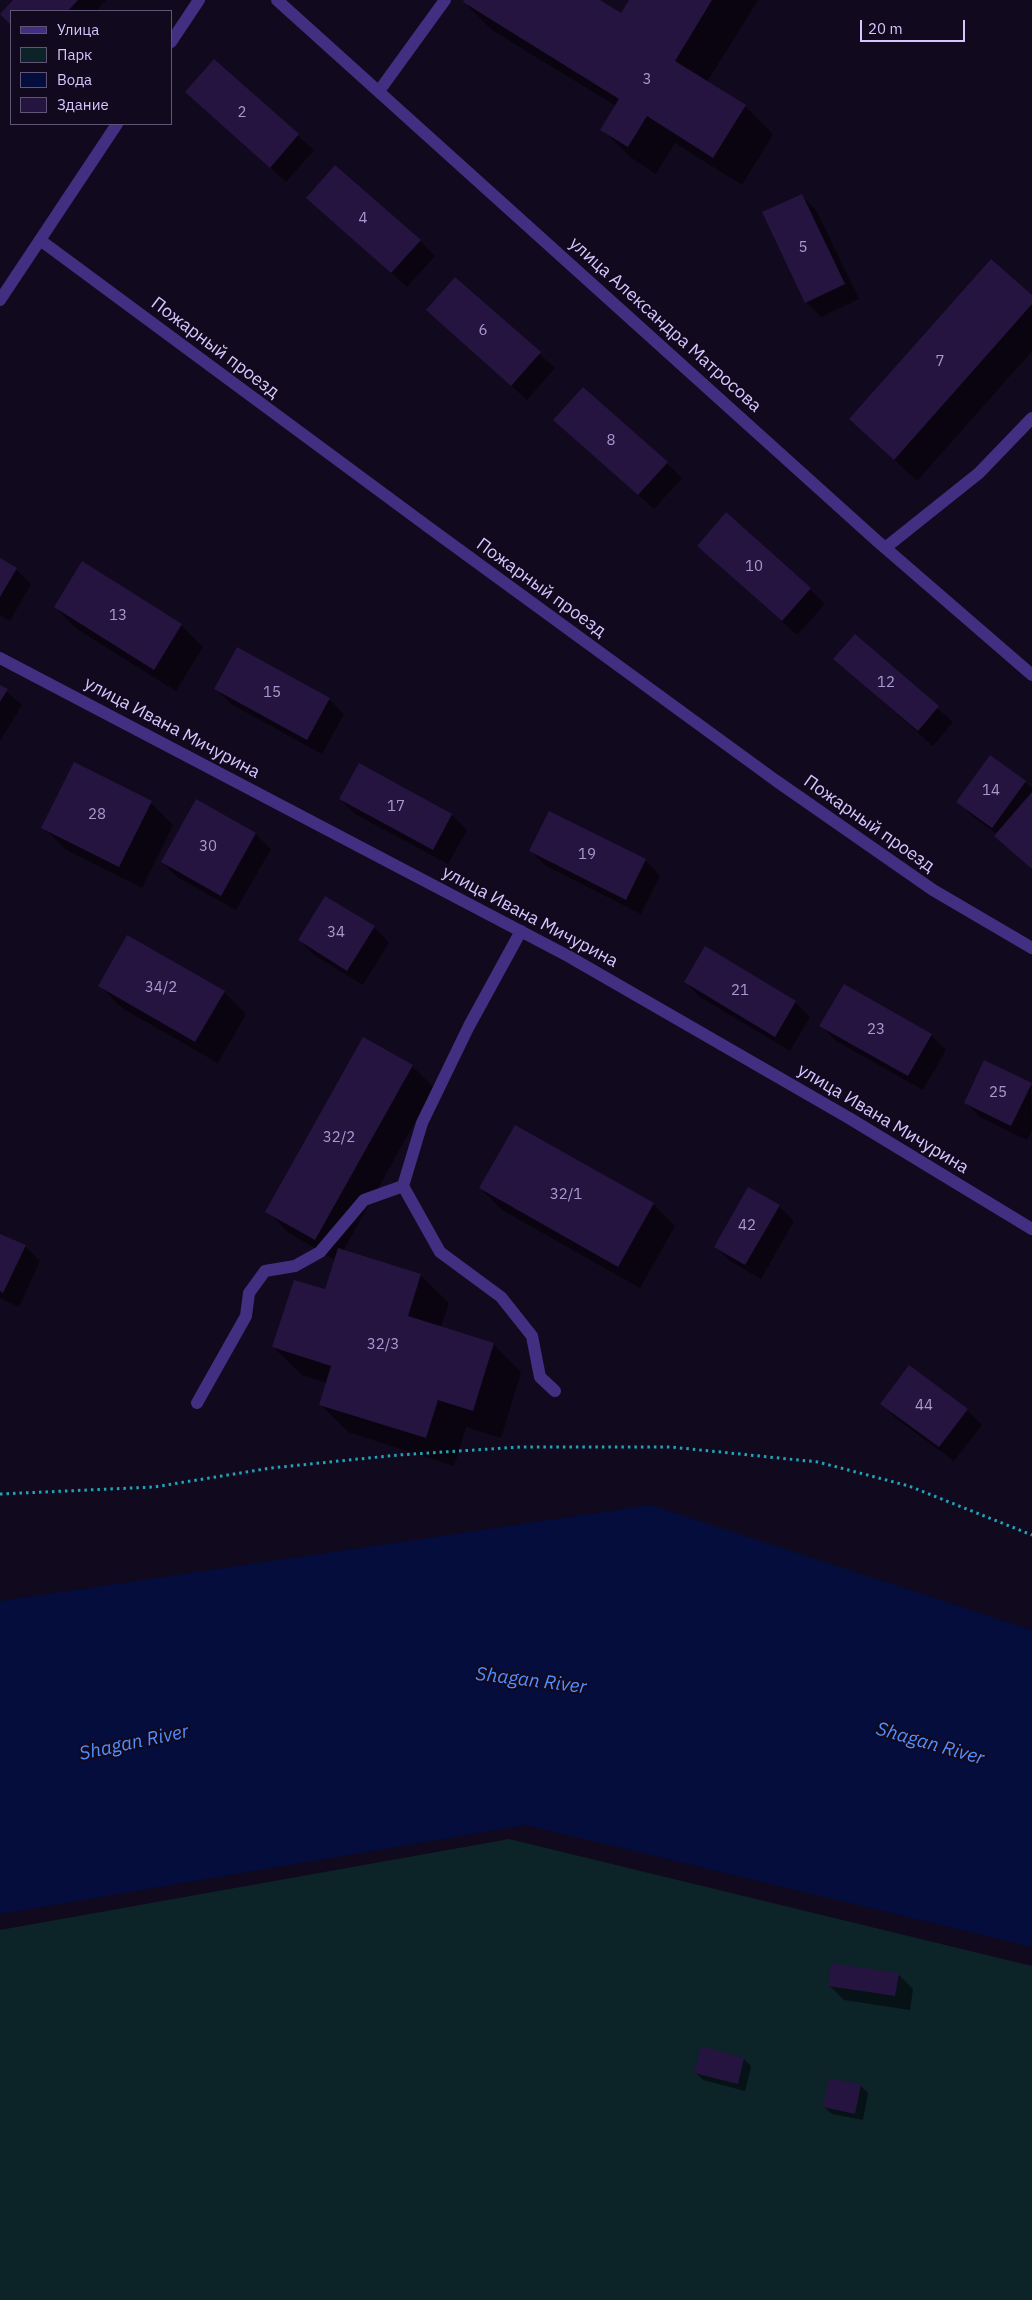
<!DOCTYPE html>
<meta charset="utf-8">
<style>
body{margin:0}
#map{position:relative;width:1032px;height:2300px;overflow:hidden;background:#11091d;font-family:"IBM Plex Sans",sans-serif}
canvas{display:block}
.legend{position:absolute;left:10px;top:10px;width:162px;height:115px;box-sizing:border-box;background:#11091d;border:1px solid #605477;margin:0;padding:6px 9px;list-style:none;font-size:15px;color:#d7c5ff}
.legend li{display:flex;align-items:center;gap:10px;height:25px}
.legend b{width:25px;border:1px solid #605477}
.scale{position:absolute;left:860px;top:20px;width:105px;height:22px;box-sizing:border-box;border:2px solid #d7c5ff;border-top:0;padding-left:6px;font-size:15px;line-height:18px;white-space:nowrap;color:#d7c5ff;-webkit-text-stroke:4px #11091d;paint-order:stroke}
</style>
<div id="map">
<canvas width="1032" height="2300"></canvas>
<ul class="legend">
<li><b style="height:6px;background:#422f81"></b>Улица</li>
<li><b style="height:14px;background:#0c2328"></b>Парк</li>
<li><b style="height:14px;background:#040d3c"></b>Вода</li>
<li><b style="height:14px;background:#251440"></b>Здание</li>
</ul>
<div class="scale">20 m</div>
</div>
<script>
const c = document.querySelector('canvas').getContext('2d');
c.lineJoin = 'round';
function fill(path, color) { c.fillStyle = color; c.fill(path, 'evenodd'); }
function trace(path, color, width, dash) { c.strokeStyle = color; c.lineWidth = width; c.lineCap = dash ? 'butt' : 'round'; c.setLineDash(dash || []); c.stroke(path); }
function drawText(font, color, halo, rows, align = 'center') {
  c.font = font + ' "IBM Plex Sans",sans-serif'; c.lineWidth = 4; c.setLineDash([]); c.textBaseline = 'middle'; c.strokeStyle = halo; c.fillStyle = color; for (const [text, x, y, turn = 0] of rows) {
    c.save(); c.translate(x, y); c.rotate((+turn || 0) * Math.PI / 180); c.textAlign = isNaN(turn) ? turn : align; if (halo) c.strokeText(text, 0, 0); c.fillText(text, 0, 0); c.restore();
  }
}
fill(new Path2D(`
 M509 1839 1032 1966V2300H0V1930Z`), '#0c2328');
fill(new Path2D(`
 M651 1505 1032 1630V1947L526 1825 0 1914V1601Z`), '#040d3c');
fill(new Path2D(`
 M14 0H106L96 11H11V24L1 14Z
 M465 0H598L622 15 631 0H758L707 82 745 106 773 134 742 185 675 143 656 174 630 157 602 129 616 106 492 30 464 2Z
 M214 61 314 150 286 182 187 92Z
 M801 195 816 210 859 299 821 317 806 302Z
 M308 198 420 241 435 256 407 287Z
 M456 279 555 368 527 400 427 310Z
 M1032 297V351L917 481 851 419Z
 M555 420 667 463 682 478 654 509Z
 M698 546 810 589 825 604 797 635Z
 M0 560 16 569 31 584 10 621 0 615Z
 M83 563 181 625 203 647 176 691 77 629 55 607Z
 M855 636 953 722 933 746 835 659Z
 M0 686 22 705 0 741Z
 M216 689 329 699 344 714 322 754 231 704Z
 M990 756 1032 788V869L995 836 997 834 973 817 958 802Z
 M75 764 151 803 173 825 142 888 65 849 43 827Z
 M340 799 452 815 467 830 448 864 355 814Z
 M196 801 256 834 271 849 236 910 177 877 162 862Z
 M531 851 645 860 660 876 641 914 546 866Z
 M374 927 389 942 363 985 314 955 299 940Z
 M685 982 795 1002 810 1017 790 1051 700 997Z
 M100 986 224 992 246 1014 218 1063 122 1008Z
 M821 1026 931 1035 946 1050 923 1090 836 1041Z
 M364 1039 412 1066 434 1088 343 1251 420 1275 449 1303 441 1327 493 1344 521 1372 501 1438 466 1427 454 1466 348 1432 320 1404 327 1383 302 1375 273 1347 326 1291 335 1260 289 1233 267 1211Z
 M1031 1084 1032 1129 1027 1140 980 1117 965 1102Z
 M480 1188 653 1204 675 1226 640 1288 502 1210Z
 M779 1206 794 1221 761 1279 730 1261 715 1246Z
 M0 1235 25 1246 40 1261 19 1307 0 1298Z
 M882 1404 967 1410 982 1425 954 1461 897 1419Z
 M898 1974 913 1989 910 2010 844 2000 829 1985Z
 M744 2059 751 2066 745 2091 703 2080 695 2072Z
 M860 2085 868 2093 863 2120 832 2114 824 2107Z`), '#0007');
fill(new Path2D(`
 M13 0H78L68 11H11V25L0 14Z
 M464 0H600L621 13 629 0H712L675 61 746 105 713 158 647 116 628 147 600 130 619 99 463 2Z
 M214 59 299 134 270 168 185 92Z
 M335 165 421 240 391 273 306 198Z
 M802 194 845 284 805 303 762 212Z
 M991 259 1032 295V304L894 460 849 419Z
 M455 277 541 352 511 386 426 310Z
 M583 387 668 462 638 495 553 420Z
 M726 512 811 588 782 621 697 546Z
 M0 558 17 568 0 597Z
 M82 561 182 624 154 670 54 607Z
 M855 634 939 706 918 731 833 659Z
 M237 647 330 698 307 740 214 689Z
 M0 685 8 689 0 702Z
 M990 755 1026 781 992 828 956 802Z
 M74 762 152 801 119 867 41 828Z
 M359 763 452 814 433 850 339 799Z
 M1032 792V869L994 836Z
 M196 799 256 833 221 896 161 862Z
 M549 811 646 859 626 900 529 851Z
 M325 896 375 926 347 971 298 940Z
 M127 935 225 991 195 1042 98 986Z
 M705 946 796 1001 775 1037 684 982Z
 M844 984 932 1034 908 1076 819 1026Z
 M363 1037 413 1065 315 1240 265 1212Z
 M984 1060 1032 1083 1011 1126 964 1103Z
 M515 1125 654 1203 618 1267 479 1188Z
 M748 1187 780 1205 745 1265 714 1247Z
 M0 1234 26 1245 3 1293 0 1291Z
 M338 1248 421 1274 408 1316 494 1343 473 1411 438 1400 426 1438 319 1405 331 1366 272 1347 294 1280 325 1289Z
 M909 1365 968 1409 939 1447 880 1404Z
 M831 1963 899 1973 895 1996 828 1986Z
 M701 2046 744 2058 738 2084 694 2073Z
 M829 2078 861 2084 855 2114 823 2107Z`), '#251440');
trace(new Path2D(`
 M0 1494 154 1487 271 1468 398 1455 520 1447H671L818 1462 909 1486 1032 1535`), '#20a4b8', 3, [2.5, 4]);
trace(new Path2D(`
 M379 91 445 0
 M40 240 431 529 775 780 933 890 1032 948
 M521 931 469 1026 422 1123 403 1186 440 1252 501 1297 532 1336 540 1377 555 1391
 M197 1403 246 1316 249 1293 265 1271 295 1266 320 1252 364 1200 403 1186`), '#422f81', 12);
trace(new Path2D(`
 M277 0 876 540 1032 675
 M171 42 199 0
 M0 300 117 124
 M885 548 979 473 1032 418
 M0 658 568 956 849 1118 1032 1229`), '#422f81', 12);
drawText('15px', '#aa99cf', null, [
 ["3",647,80],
 ["2",242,113],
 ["4",363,219],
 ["5",803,248],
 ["6",483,331],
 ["7",940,362],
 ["8",611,441],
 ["10",754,567],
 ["13",118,616],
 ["12",886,683],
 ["15",272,693],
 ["14",991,791],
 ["17",396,807],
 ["28",97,815],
 ["30",208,847],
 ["19",587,855],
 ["34",336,933],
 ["34/2",161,988],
 ["21",740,991],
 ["23",876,1030],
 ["25",998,1093],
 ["32/2",339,1138],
 ["32/1",566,1195],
 ["42",747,1226],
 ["32/3",383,1345],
 ["44",924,1406]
]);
drawText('18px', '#d7c5ff', '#11091d', [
 ["улица Александра Матросова",665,325,42],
 ["Пожарный проезд",215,348,37],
 ["Пожарный проезд",541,588,36],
 ["улица Ивана Мичурина",172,728,28],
 ["Пожарный проезд",869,824,35],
 ["улица Ивана Мичурина",530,917,28],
 ["улица Ивана Мичурина",883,1119,31]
]);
drawText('italic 19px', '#538eff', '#11091d', [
 ["Shagan River",531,1681,7],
 ["Shagan River",134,1743,-12],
 ["Shagan River",930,1744,16]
]);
</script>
